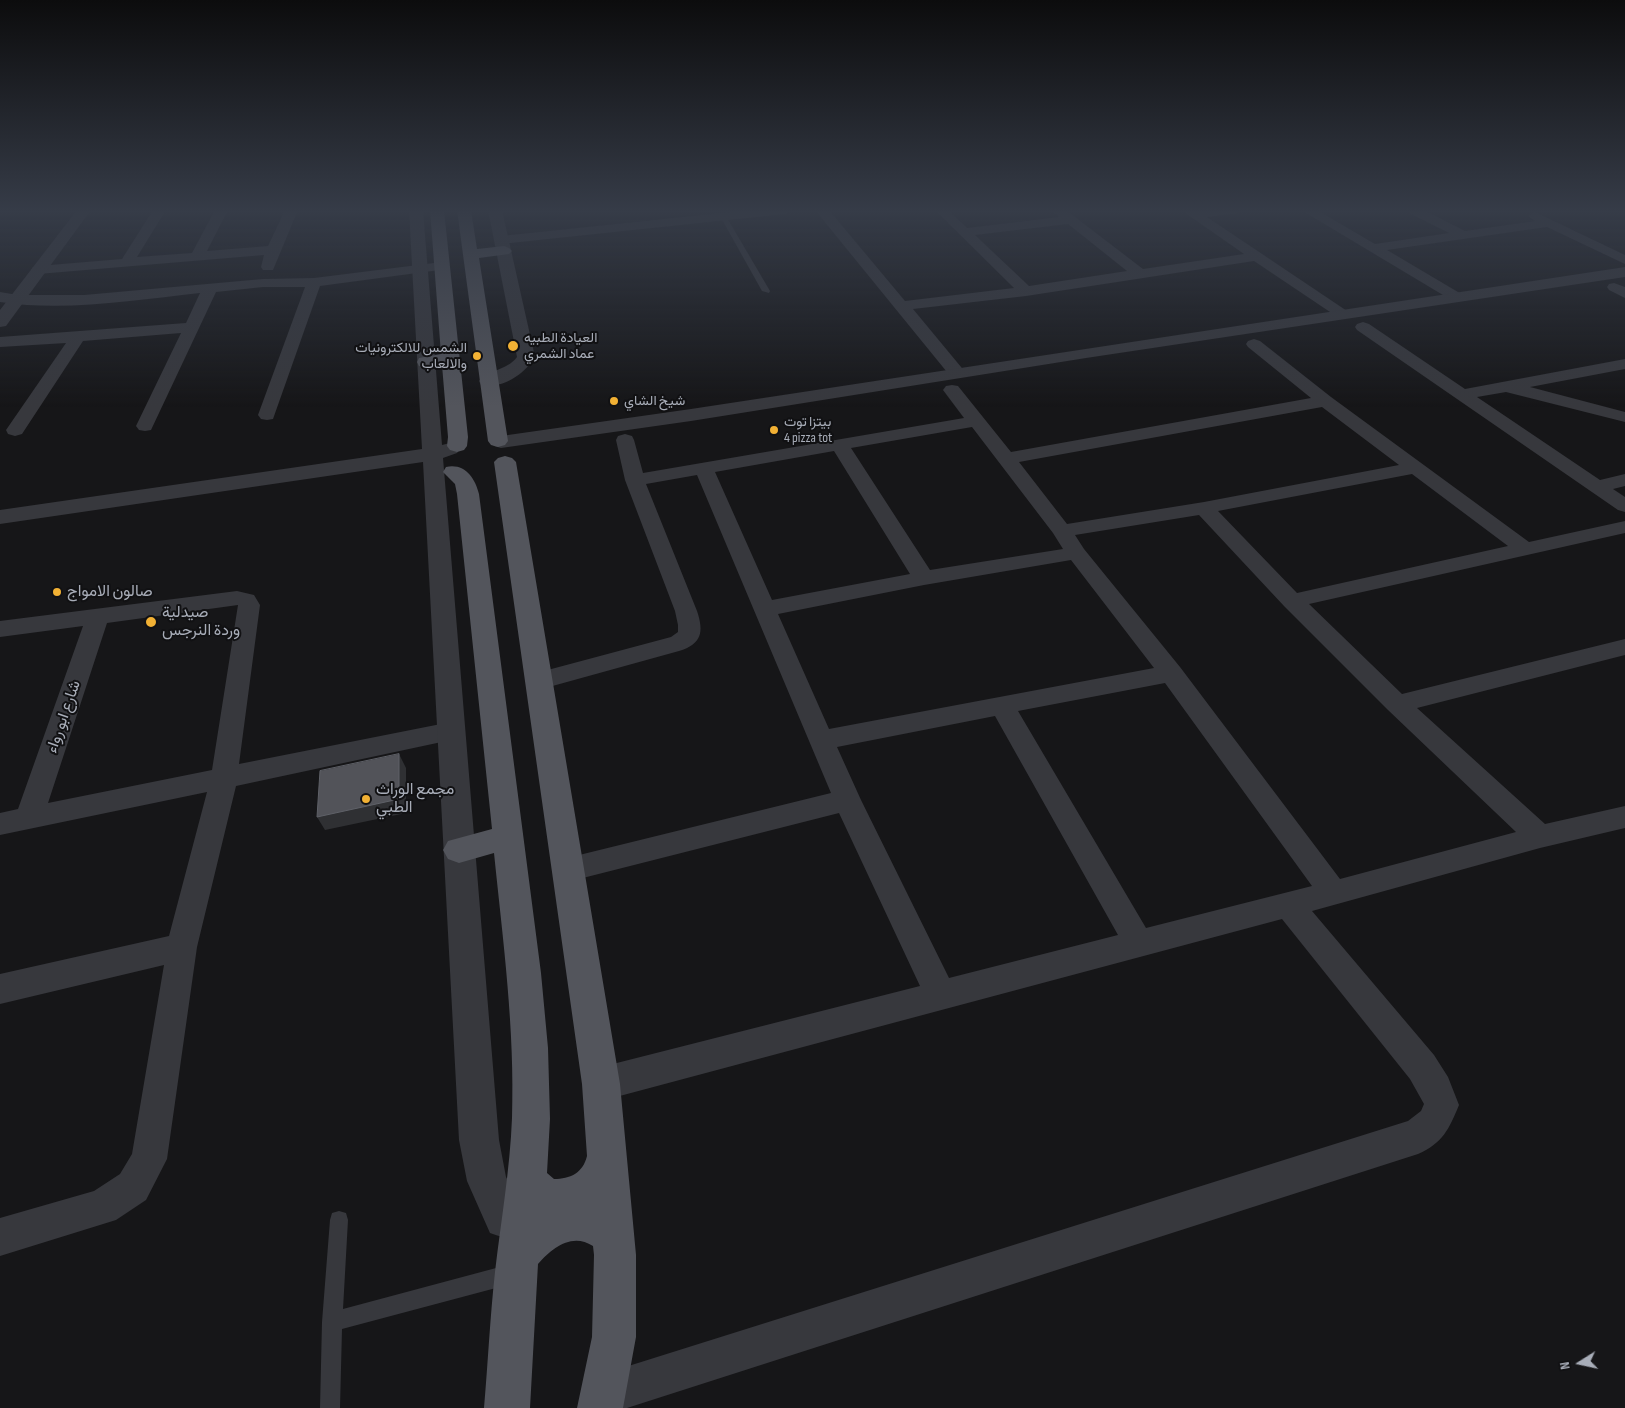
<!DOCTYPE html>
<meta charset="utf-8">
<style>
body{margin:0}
#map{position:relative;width:1625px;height:1408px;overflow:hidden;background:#161618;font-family:"Sofia Sans Condensed",sans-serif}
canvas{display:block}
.north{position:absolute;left:1555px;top:1338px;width:50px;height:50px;-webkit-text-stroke:4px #111113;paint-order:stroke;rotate:260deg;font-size:14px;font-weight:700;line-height:20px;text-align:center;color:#a8adb8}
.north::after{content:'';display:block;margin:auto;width:18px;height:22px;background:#a8adb8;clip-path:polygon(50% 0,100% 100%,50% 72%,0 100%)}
</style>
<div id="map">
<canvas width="1625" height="1408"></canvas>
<div class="north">N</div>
</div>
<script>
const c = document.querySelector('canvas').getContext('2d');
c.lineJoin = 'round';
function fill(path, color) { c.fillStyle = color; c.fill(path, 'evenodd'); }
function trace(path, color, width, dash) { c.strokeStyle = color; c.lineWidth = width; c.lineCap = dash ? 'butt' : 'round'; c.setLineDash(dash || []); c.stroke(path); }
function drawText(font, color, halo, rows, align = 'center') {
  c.font = font + ' "Sofia Sans Condensed",Vazirmatn,sans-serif'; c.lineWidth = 4; c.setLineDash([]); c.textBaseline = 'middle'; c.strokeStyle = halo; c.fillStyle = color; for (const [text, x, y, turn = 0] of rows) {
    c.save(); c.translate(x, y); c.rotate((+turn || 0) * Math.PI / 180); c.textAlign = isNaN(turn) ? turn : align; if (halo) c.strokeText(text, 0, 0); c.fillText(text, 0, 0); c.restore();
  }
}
fill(new Path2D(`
 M723 214 726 216 770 291 769 293 762 291 720 216Z
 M339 1211 346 1213 348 1220 343 1309 511 1264 518 1267 521 1274 518 1281 511 1284 342 1329 340 1408H320L322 1322 330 1220 332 1213Z`), '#37383d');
fill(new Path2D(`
 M153 210H166L137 257 192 253 215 210H228L207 251 268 246 285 210H298L273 270H263L261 267 264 255 38 274 33 273 31 270 33 267 38 266 122 259Z
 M750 210H792L785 214 501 244 494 240 501 236Z
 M815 210H829L905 301 1014 288 935 210H948L967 228 1059 217 1052 210H1066L1143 269 1244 254 1181 210H1239L1238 213 1207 217 1353 315 1351 318H1339L1254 261 1026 296 913 309 966 373 963 377H951ZM1068 224 1127 271 1029 286 975 235Z
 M1301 210H1317L1375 244 1449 233 1409 213 1408 210H1424L1465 231 1535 221 1528 216 1535 212 1625 255V264L1547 227 1387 250 1463 295 1466 298 1463 301H1453Z
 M442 262 447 263 449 266 447 269 320 286 273 419 267 420 261 419 258 415 305 287H263L216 292 151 430 145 431 139 430 136 426 181 333 83 341 22 434 15 436 8 434 6 430 66 343 0 347V337L186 323 200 293C135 300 65 312 0 302V292L18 295H84L263 279 314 278Z
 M1614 283 1625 287V298L1609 290 1607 287 1609 284Z
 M1363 322 1369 324 1465 389 1625 359V369L1530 387 1625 412V422L1506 392 1477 397 1600 480 1625 474V486L1613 489 1625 497V512L1618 510 1357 330 1355 327 1357 324Z
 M1254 339 1260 341 1331 397 1529 542 1625 521V533L1309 604 1402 694 1625 639V655L1417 708 1545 824 1625 806V828L1540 848 1312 911 1434 1055 1448 1077 1459 1105C1449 1129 1443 1143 1418 1154L627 1408H588L582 1395 588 1380 603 1374 1408 1121 1421 1111 1424 1104 1410 1079 1282 919 601 1101 589 1096 584 1084 589 1072 601 1067 920 986 839 813 567 882 557 879 552 870 557 861 567 858 831 793 697 475 646 484 697 611C704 632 702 644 679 651L538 690 529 687 526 681 529 675 671 637 678 632V625L675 611 625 480 616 440 618 436 625 434 632 436 634 440 643 473 964 418 943 390 946 386 952 385 958 386 1011 452 1311 398 1248 347 1246 344 1248 341ZM1322 407 1399 465 1204 502 1067 524 1019 462ZM972 427 1053 533 1063 549 930 570 851 448ZM834 451 910 574 772 600 715 472ZM1412 474 1508 546 1297 593 1218 511ZM1199 515 1284 606 1388 710 1516 832 1340 879 1180 667 1084 549 1075 535ZM1071 560 1154 668 829 729 778 614 924 585ZM1165 683 1312 886 1146 928 1018 711ZM995 716 1118 935 949 978 861 800 837 747Z
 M237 591 254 595 260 605 239 764 451 722 460 724 464 731 460 738 451 740 236 786 197 947 167 1159 146 1200 116 1220 0 1256V1218L94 1191 120 1174 132 1154 164 965 0 1004V974L169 936 207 792 0 835V813L18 809 83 626 0 637V621ZM238 605 212 770 48 803 107 623Z`), '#37383d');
fill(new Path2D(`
 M77 210H91L6 326 0 327V310Z
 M409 210H423L442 445 450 443 457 445 460 449 457 453 443 458 499 1140 506 1177 517 1197H523L538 1203 544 1218 538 1233C520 1240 508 1240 490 1233L467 1181 459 1140 423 462 0 524V510L422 449Z
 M488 210H502L535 357C525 374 501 390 481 385L479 381C486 370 507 371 517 357Z
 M1625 267V277L1086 358 691 421 501 448 494 446 491 442 494 438 501 436 691 409Z`), '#37383d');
fill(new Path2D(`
 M430 210H444L468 437 467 446 464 450 457 452 450 450 447 446 448 437 442 365 426 368 419 366 417 362 419 358 441 354Z
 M457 210H471L477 249 504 246 509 248 512 251 509 254 479 258 508 441 505 445 498 447 491 445 488 441Z
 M505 456 512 458 516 462 620 1084 636 1255V1337L623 1408H577L592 1337 594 1255 593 1246C572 1232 552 1248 538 1264L530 1408H484C488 1363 490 1317 495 1272 501 1221 510 1169 512 1118 515 1029 503 941 494 853L459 863 448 859 443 850 448 841 492 829 457 494 455 484 443 472 446 467C465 463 475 478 479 494L541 973 548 1048 550 1119 547 1173 554 1179C570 1179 583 1173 587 1156L582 1084 494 462 498 458Z`), '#53555c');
fill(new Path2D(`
 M399 754 406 768V813L325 830 317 817Z`), '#2f3033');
const building = new Path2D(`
 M399 754V799L317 817 320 771Z`);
fill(building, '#525359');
trace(building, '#5f6168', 1);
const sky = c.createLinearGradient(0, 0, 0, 407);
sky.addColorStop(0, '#0c0c0d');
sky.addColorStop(0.52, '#363c48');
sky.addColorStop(1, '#363c4800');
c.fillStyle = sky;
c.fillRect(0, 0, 1625, 407);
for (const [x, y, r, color] of [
 [513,346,6,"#f2b134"],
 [477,356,5,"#f2b134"],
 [614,401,5,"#f2b134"],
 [774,430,5,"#f2b134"],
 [57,592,5,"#f2b134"],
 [151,622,6,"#f2b134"],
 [366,799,5,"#f2b134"]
]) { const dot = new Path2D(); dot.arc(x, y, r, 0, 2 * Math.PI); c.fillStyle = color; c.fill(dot); trace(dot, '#111113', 2); }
drawText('14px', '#a8adb8', '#111113', [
 ["العيادة الطبيه",524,338],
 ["عماد الشمري",524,354],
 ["الشمس للالكترونيات",467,348,"right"],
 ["والالعاب",467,364,"right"],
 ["شيخ الشاي",624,401],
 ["بيتزا توت",784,422],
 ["4 pizza tot",784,438]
], 'left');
drawText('16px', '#a8adb8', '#111113', [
 ["صالون الامواج",67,592],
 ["صيدلية",162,613],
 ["وردة النرجس",162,631],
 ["مجمع الوراث",376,790],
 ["الطبي",376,808]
], 'left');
drawText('16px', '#a8adb8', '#111113', [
 ["شارع ابو رواء",64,717,-71]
]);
</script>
